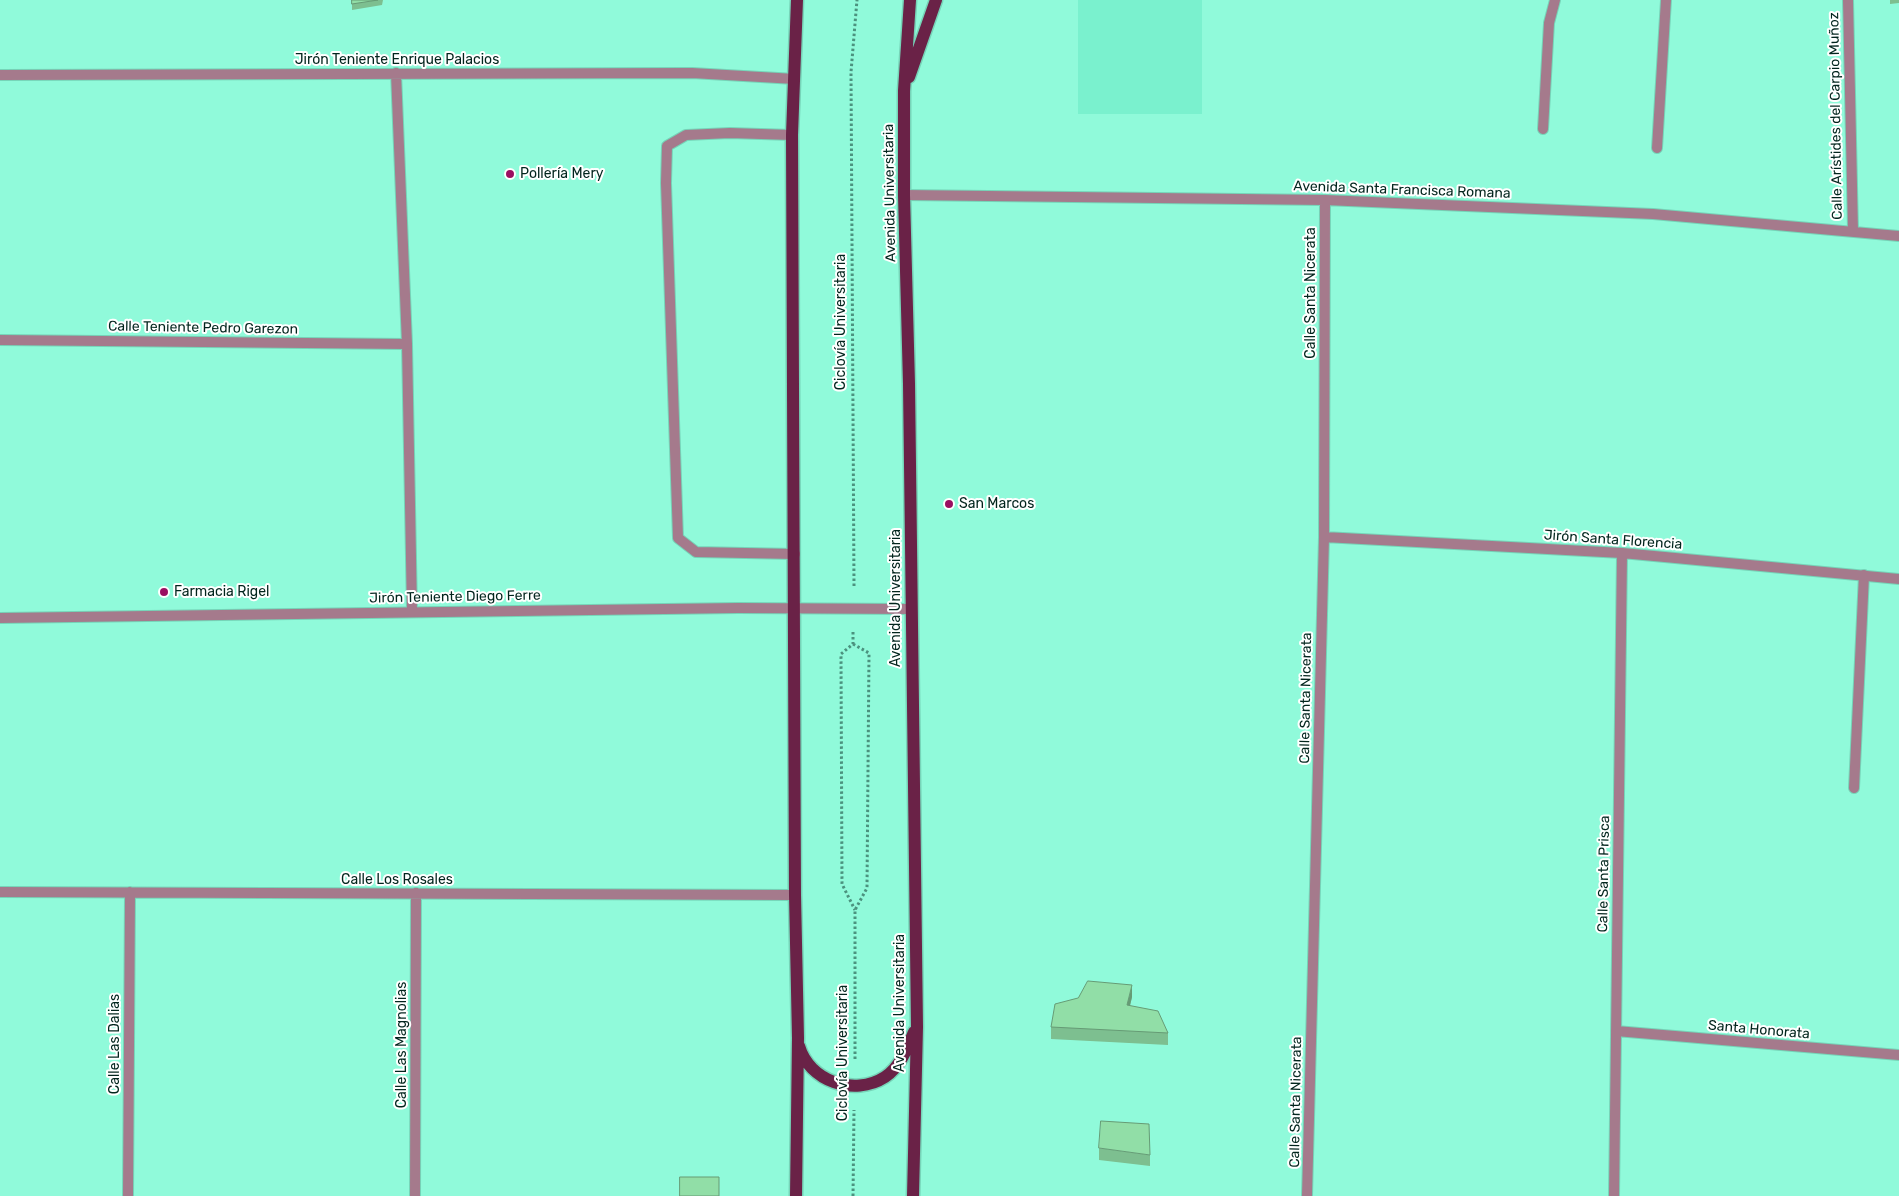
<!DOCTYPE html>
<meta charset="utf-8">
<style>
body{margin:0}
canvas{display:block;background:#90fada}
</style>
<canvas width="1899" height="1196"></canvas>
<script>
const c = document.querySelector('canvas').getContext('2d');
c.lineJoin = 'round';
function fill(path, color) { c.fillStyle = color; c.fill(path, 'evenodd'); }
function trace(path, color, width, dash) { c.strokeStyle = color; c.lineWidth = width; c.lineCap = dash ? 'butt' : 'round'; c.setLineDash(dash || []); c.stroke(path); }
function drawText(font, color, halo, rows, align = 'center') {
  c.font = font + ' Rubik,sans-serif'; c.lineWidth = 4; c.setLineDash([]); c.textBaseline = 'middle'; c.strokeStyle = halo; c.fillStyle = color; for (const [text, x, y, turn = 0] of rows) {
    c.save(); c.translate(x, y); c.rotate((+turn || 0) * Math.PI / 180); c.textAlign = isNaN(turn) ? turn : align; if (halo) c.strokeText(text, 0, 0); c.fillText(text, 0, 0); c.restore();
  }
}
fill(new Path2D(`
 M1078 0H1202V114H1078Z`), '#7af1ce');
const service = new Path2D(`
 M1543 129 1549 23 1555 0
 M792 135 730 133 686 135 667 146 666 183 678 538 696 552 795 554
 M1657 148 1666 0
 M1854 788 1864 575`);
const minor = new Path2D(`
 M1848 0 1853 231
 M396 73 407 344 412 611
 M0 75 692 73 795 79
 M904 195 1325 200 1653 214 1899 236
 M0 340 407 344
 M1324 537 1622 553 1899 579
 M0 618 738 608 911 609
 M0 892 795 895
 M1616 1031 1899 1055
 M128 1196 130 892
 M415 1196 416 893
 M1307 1196 1324 537 1325 200
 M1614 1196 1622 553`);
const primary = new Path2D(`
 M910 0 904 91V195L909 384 917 1027 913 1196
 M909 77 936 0
 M799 1046C809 1081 854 1097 885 1077 900 1067 907 1049 914 1032
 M796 1196 798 1038 795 895 792 135 797 0`);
trace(service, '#76d4b8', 12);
trace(minor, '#76d4b8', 12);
trace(primary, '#76d4b8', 15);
trace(new Path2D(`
 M854 586 851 72 857 0
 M853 632V644L841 654 842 884 855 910
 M853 644 869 653 867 888 855 910V1061
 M853 1196 854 1110`), '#4b927e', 3, [2.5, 2.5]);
trace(service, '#a57a8c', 10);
trace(minor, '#a57a8c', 10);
trace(primary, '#6a2247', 12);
fill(new Path2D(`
 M352 0H383L382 5 352 10Z
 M1890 0H1899V3L1890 4Z
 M1132 997 1130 1006 1168 1033V1045L1051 1039V1027Z
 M1099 1148 1150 1155V1166L1099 1160Z`), '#7dbf90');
fill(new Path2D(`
 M1132 985V997L1127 1017V1005Z`), '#669b75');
const building = new Path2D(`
 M352 0H378L352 4Z
 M1088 981 1132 985 1127 1005 1158 1011 1168 1033 1051 1027 1055 1004 1078 998Z
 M1101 1121 1149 1124 1150 1155 1099 1148Z
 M680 1177H719V1196H680Z`);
fill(building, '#91dea7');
trace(building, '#669b75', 1);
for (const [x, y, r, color] of [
 [510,174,5,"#9a0f61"],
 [949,504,5,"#9a0f61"],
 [164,592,5,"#9a0f61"]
]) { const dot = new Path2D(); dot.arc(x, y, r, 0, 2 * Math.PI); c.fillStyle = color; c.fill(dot); trace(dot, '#fff', 2); }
drawText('14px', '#02251d', '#fff', [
 ["Jirón Teniente Enrique Palacios",397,60],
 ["Calle Arístides del Carpio Muñoz",1836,116,-91],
 ["Avenida Santa Francisca Romana",1402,190,2],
 ["Avenida Universitaria",890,193,-91],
 ["Calle Santa Nicerata",1311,293,-90],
 ["Ciclovía Universitaria",841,322,-90],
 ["Calle Teniente Pedro Garezon",203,328,1],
 ["Jirón Santa Florencia",1613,540,4],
 ["Jirón Teniente Diego Ferre",455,597,-1],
 ["Avenida Universitaria",896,598,-90],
 ["Calle Santa Nicerata",1306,698,-89],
 ["Calle Santa Prisca",1604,874,-89],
 ["Calle Los Rosales",397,880],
 ["Avenida Universitaria",900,1003,-90],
 ["Santa Honorata",1759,1030,5],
 ["Calle Las Dalias",115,1044,-90],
 ["Calle Las Magnolias",402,1045,-90],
 ["Ciclovía Universitaria",843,1053,-90],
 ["Calle Santa Nicerata",1296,1102,-89]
]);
drawText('14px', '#02251d', '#fff', [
 ["Pollería Mery",520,174],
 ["San Marcos",959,504],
 ["Farmacia Rigel",174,592]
], 'left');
</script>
